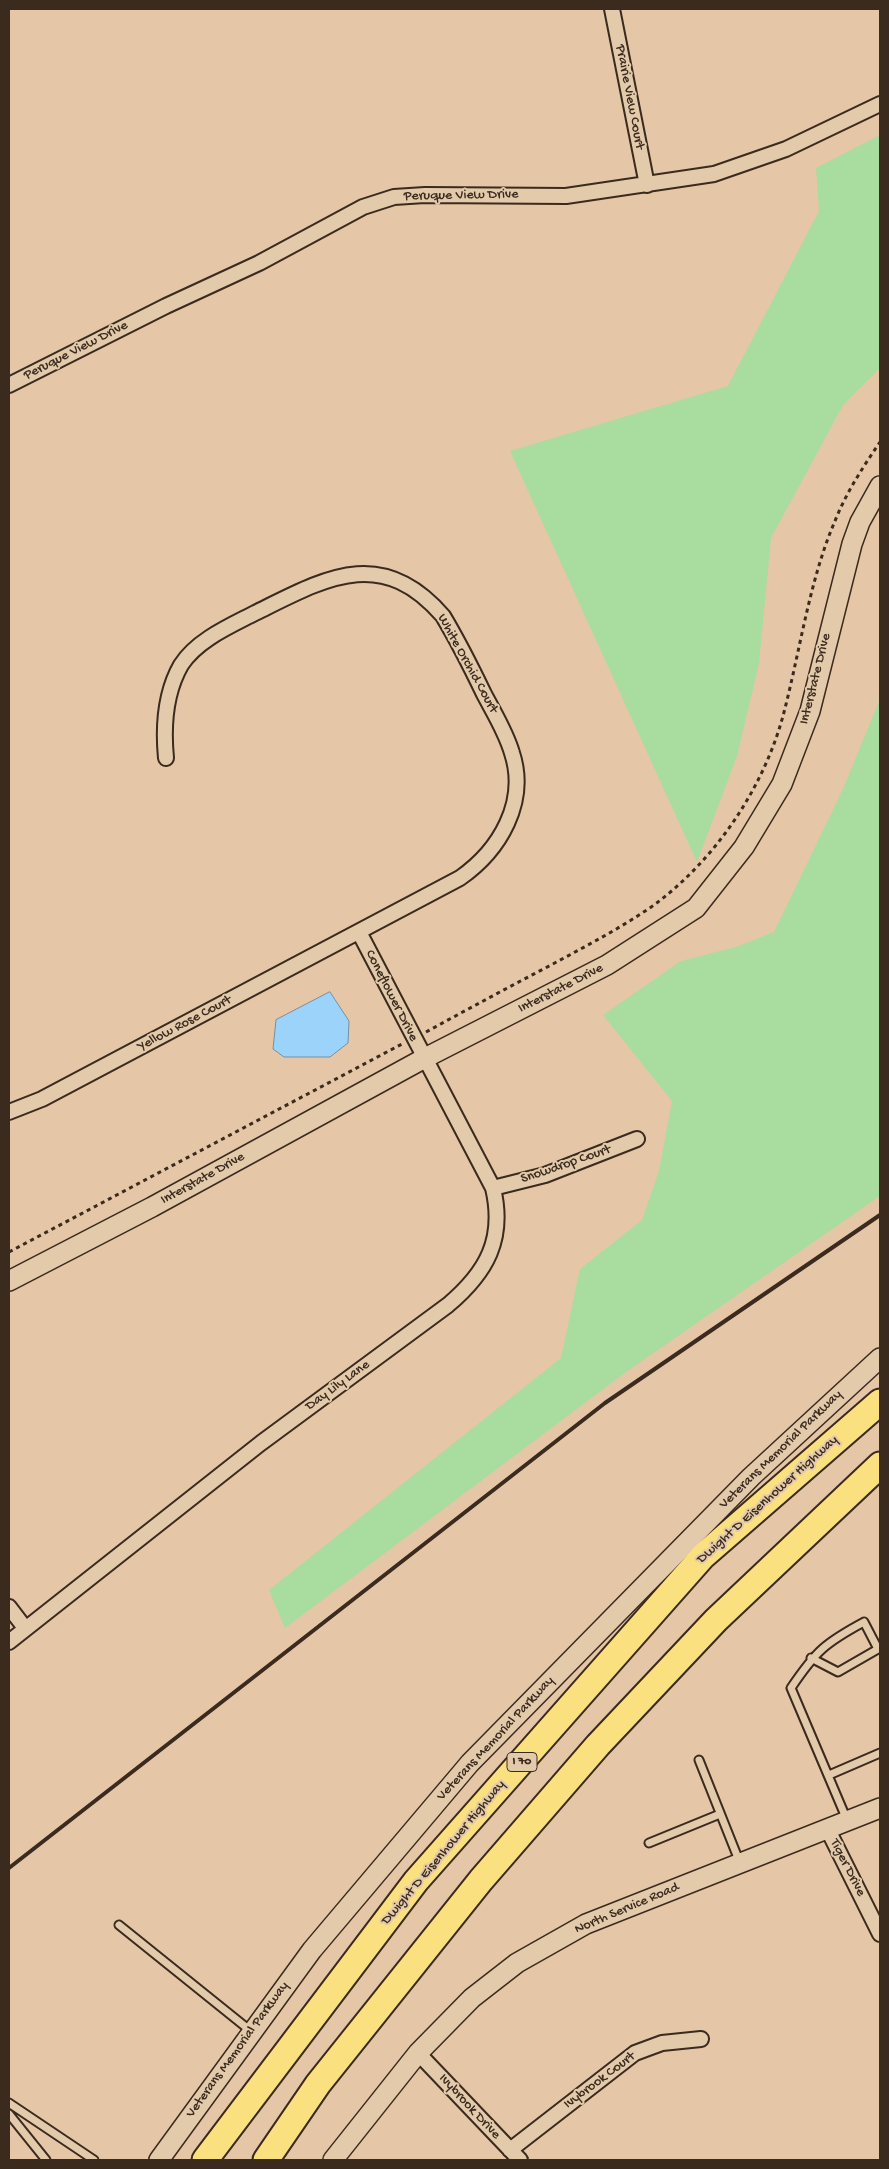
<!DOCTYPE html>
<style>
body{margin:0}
#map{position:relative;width:889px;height:2169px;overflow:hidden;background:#e5c6a6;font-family:"Gochi Hand",sans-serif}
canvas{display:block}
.frame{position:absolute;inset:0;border:10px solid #3b2a1e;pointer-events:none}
</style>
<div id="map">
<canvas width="889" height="2169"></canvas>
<div class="frame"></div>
</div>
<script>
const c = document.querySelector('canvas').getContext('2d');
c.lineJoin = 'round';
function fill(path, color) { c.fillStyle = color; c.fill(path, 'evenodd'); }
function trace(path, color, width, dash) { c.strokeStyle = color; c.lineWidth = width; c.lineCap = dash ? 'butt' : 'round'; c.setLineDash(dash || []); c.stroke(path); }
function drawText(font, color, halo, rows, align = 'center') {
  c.font = font + ' "Gochi Hand",sans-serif'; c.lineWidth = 4; c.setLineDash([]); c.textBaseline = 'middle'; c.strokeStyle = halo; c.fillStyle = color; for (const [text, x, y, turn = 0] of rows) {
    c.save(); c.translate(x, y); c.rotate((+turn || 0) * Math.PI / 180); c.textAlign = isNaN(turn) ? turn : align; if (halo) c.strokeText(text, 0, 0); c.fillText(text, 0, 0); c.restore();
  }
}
fill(new Path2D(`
 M880 135V368L843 405 771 538 759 663 737 756 697 862 510 451 728 386 819 211 816 168Z
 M880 699V1196L626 1372 285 1628 269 1590 561 1358 580 1269 642 1220 659 1171 672 1101 603 1015 681 961 736 947 774 932 843 789Z`), '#a9dc9f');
const water = new Path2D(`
 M330 992 349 1021 348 1043 330 1057H284L273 1049 276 1020Z`);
fill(water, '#9cd3fb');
trace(water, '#758fa3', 1);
const lane = new Path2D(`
 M811 1658 838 1672 878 1649 864 1622C825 1643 816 1651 791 1688L847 1820
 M699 1760 740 1863
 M829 1775 880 1753
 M649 1843 720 1814
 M119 1925 252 2032
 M9 2103 94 2160
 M9 2114 46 2160`);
const street = new Path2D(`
 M612 9 647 185
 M9 385 166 306 259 263 363 207 394 197 425 195 566 196 714 174 786 149 880 104
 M9 1112 42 1099 460 878C500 850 528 802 512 753 506 732 494 713 484 694 471 667 458 641 443 616 381 544 324 579 255 613 230 626 197 640 181 665 165 693 163 727 166 758
 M493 1188 545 1175 637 1139
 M9 1607 25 1628
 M9 1642 261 1443 448 1305C487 1272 505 1239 493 1188L359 932
 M827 1828 880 1934
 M418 2053 520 2160
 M510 2150 635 2053 662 2043 701 2039`);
const secondary = new Path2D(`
 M9 1281 152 1207 423 1059 607 965 696 908 744 847 782 784 810 711 852 544 860 522 880 486
 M159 2160 312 1950 470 1763 751 1477 880 1358
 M333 2160 418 2053 472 1998 517 1963 586 1924 880 1808`);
const highway = new Path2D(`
 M205 2160 416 1881 703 1556 880 1402
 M266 2160 318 2084 481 1880 598 1745 716 1620 880 1465`);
trace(lane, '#3b2a1e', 11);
trace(street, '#3b2a1e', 18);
trace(secondary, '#3b2a1e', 22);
trace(highway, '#3b2a1e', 29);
trace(new Path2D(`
 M426 1032C468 1009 509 987 551 965 586 946 621 928 654 905 715 860 763 789 783 716 800 652 809 581 835 521 846 493 863 467 880 442
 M9 1252 402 1044`), '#3b2a1e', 3, [4, 4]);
trace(lane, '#e2caab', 7);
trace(street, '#e2caab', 14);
trace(secondary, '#e2caab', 19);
trace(highway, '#fbe080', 25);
trace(new Path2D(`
 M9 1868 605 1403 880 1215`), '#3b2a1e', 4);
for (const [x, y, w] of [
 [522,1762,30]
]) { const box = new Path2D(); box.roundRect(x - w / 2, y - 9.5, w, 19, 4); c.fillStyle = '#e2caab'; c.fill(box); trace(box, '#3b2a1e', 1); }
drawText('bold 12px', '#3b2a1e', null, [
 ["I 70",522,1762]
]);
drawText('14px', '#3b2a1e', '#e2caab', [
 ["Prairie View Court",629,97,79],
 ["Peruque View Drive",461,196,-1],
 ["Peruque View Drive",76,351,-27],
 ["White Orchid Court",467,664,61],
 ["Interstate Drive",816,679,-76],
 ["Interstate Drive",561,989,-27],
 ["Coneflower Drive",391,996,63],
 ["Yellow Rose Court",185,1024,-28],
 ["Snowdrop Court",566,1165,-19],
 ["Interstate Drive",203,1179,-29],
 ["Day Lily Lane",338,1386,-36],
 ["Veterans Memorial Parkway",781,1450,-44],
 ["Dwight D Eisenhower Highway",768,1500,-42],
 ["Veterans Memorial Parkway",496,1739,-47],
 ["Dwight D Eisenhower Highway",444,1853,-50],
 ["Tiger Drive",847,1868,63],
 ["North Service Road",627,1909,-23],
 ["Veterans Memorial Parkway",238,2050,-54],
 ["Ivybrook Court",600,2081,-37],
 ["Ivybrook Drive",469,2107,47]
]);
</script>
